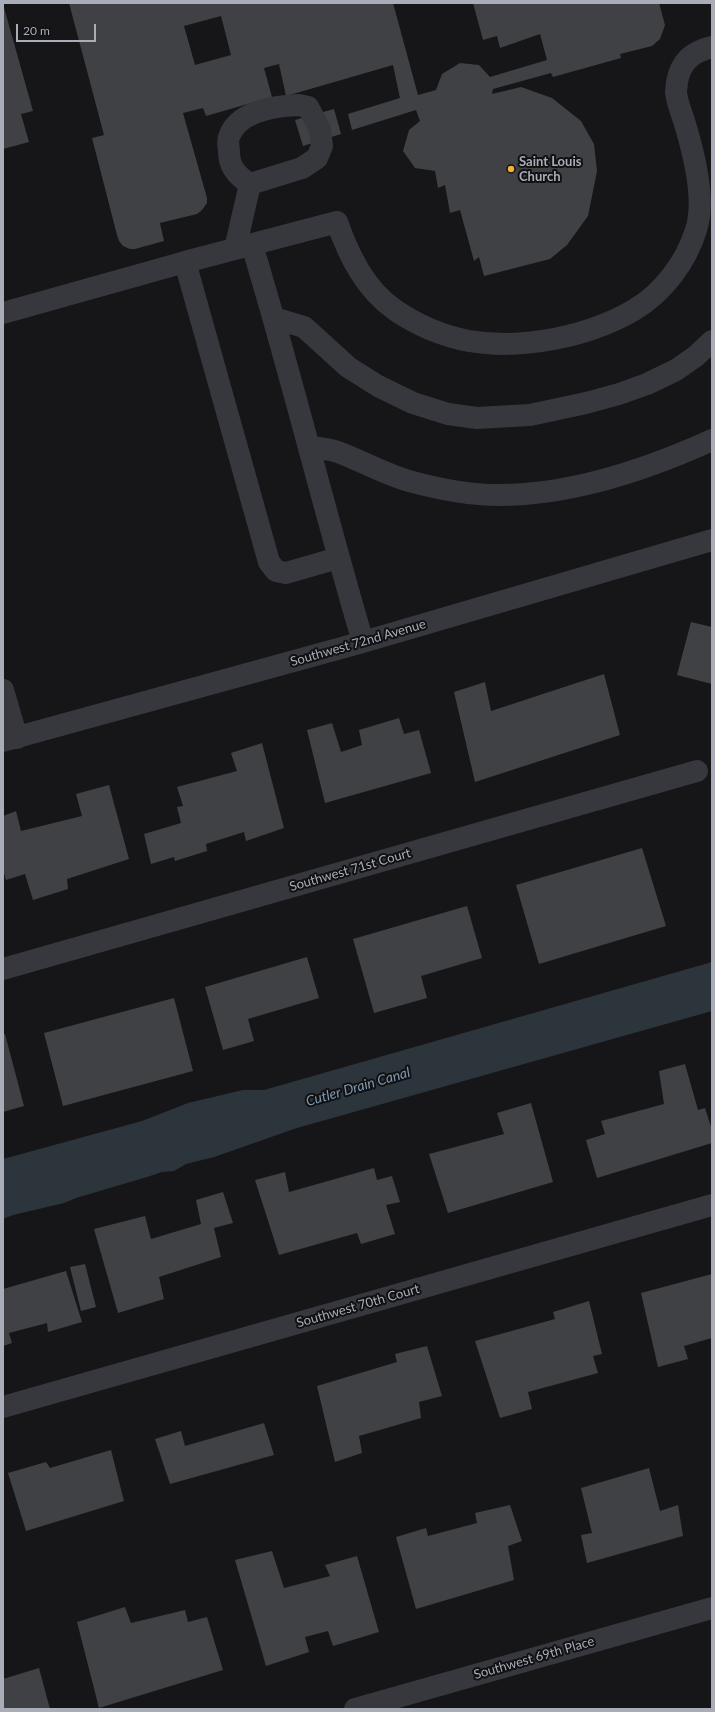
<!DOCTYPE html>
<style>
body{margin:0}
#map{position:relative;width:715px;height:1712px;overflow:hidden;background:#161618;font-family:Lato,sans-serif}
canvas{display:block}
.frame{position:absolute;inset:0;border:4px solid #a8adb8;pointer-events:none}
.scale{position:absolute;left:16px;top:24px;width:80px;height:18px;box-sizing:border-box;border:2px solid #a8adb8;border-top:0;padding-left:5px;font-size:12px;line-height:14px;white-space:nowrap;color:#a8adb8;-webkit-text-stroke:3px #111113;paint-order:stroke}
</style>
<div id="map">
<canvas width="715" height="1712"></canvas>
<div class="frame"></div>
<div class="scale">20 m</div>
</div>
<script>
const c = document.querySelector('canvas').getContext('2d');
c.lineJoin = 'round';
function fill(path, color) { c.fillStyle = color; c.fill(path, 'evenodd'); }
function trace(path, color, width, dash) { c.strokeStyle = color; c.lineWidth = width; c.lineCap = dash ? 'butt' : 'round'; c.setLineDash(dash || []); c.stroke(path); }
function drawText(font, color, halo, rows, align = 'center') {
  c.font = font + ' Lato,sans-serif'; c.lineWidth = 4; c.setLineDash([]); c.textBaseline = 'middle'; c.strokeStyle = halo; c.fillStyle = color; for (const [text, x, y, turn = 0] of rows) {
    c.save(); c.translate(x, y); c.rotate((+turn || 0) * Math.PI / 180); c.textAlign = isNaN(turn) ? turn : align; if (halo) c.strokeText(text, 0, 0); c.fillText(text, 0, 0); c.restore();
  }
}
fill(new Path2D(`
 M712 962V1011L297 1128 214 1157 186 1164 174 1171 162 1172 147 1177 76 1198 64 1203 13 1215 3 1219V1159L142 1121 188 1103 243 1090H264Z`), '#2c353c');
fill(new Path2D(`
 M69 3H393L418 95 436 90 442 74 460 63 479 65 490 77 547 60 540 34 500 48 497 36 483 40 473 3H659L665 25 660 39 652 46 620 54 621 58 553 77 551 73 493 89 492 94 521 87 552 98 581 121 594 144 597 171 588 216 567 245 550 259 484 276 479 257 474 261 460 210 450 213 445 185 438 188 435 171 415 168 403 151 409 130 420 121 416 110 352 130 348 114 400 98 393 65 286 96 279 64 264 68 272 97 206 116 203 108 183 113 207 198V203L202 210 197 214 160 223 164 241 135 249H130L123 246 119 241 117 235 92 138 104 135ZM221 16 231 55 195 65 184 26Z
 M3 4 33 111 21 114 29 142 3 149Z
 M334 109 341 134 303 146 295 120Z
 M691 622 712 627V684L677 675Z
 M604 674 620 735 475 782 454 692 485 682 491 711Z
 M399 718 404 734 419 730 431 773 325 803 307 730 332 723 341 752 362 745 359 730Z
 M262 743 284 828 246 841 244 832 206 844 207 851 175 861 174 857 151 864 144 834 181 823 177 807 183 806 177 787 237 771 231 753Z
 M109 785 129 859 67 879 68 889 33 900 25 874 6 880 3 870V816L16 811 21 831 82 816 76 794Z
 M642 848 666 926 539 964 516 885Z
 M467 906 482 958 421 976 427 998 374 1013 353 939Z
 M307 957 319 998 248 1019 254 1041 223 1050 205 987Z
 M174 998 193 1071 63 1106 44 1033Z
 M3 1034H5L24 1106 3 1112Z
 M685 1064 698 1110 705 1108 712 1130V1143L597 1178 586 1140 605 1134 601 1121 664 1104 659 1071Z
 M531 1103 553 1182 448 1213 429 1154 504 1134 497 1113Z
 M374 1168 377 1180 392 1176 400 1202 386 1205 395 1234 361 1244 357 1233 279 1255 255 1180 285 1172 289 1192Z
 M223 1192 233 1223 214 1228 221 1257 159 1277 164 1299 118 1313 94 1229 145 1216 151 1239 201 1224 196 1200Z
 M85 1264 96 1307 81 1311 70 1267Z
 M66 1271 82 1322 48 1332 47 1323 9 1333 12 1343 3 1346V1289Z
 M712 1274V1338L684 1346 688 1359 658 1367 641 1293Z
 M589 1301 602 1354 593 1356 598 1373 528 1392 532 1409 500 1418 475 1341 555 1319 553 1312Z
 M427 1346 442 1396 419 1402 421 1418 359 1436 362 1453 335 1462 317 1386 397 1362 395 1354Z
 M264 1423 274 1455 170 1484 155 1439 181 1431 185 1446Z
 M111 1450 124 1501 26 1531 8 1473 46 1462 50 1468Z
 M649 1468 660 1511 678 1505 683 1536 587 1563 581 1535 592 1533 581 1488Z
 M510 1505 522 1541 508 1546 514 1580 416 1609 396 1537 426 1528 428 1536 477 1523 475 1513Z
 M272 1551 284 1588 330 1576 325 1565 357 1556 379 1632 333 1646 328 1631 305 1637 309 1652 266 1666 235 1560Z
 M125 1607 131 1623 185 1610 188 1622 207 1617 223 1670 99 1708 77 1622Z
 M39 1668 50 1709H3V1679Z`), '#404145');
trace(new Path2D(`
 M299 105 308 107 320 129 322 146 317 158 302 168 250 184C237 176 229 167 229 152 229 147 227 141 229 137 238 111 275 106 299 105Z
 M252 245C292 377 324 510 363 642
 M235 249 250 184
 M185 262 337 222C349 256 365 289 395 310 417 325 443 336 469 341 521 350 588 337 634 310 663 293 686 262 696 230 706 200 694 154 685 124 682 114 677 103 676 92 676 89 677 85 677 82 681 61 692 52 712 47
 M3 313 185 262 269 562 276 571 286 573 338 558
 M274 318 304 327 348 367 378 386 413 403 448 414 477 418 530 415 586 403 619 394 647 384 676 370 696 356 712 341
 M309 447C318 448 329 449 338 452 362 461 384 474 409 481 438 489 468 495 499 495 570 495 648 469 712 440
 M3 690 17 738
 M3 741 363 642 712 540
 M3 969 697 771
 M3 1407 712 1205
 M355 1709 712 1608`), '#37383d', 22);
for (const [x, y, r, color] of [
 [511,169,4,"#f2b134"]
]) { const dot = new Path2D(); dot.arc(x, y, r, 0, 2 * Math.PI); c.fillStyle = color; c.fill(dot); trace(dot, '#111113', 1.5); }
drawText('bold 13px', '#a8adb8', '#111113', [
 ["Saint Louis",519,162],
 ["Church",519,177]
], 'left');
drawText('13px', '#a8adb8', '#111113', [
 ["Southwest 72nd Avenue",358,643,-16],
 ["Southwest 71st Court",350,870,-16],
 ["Southwest 70th Court",358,1306,-16],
 ["Southwest 69th Place",534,1658,-16]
]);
drawText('italic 14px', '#7f9bb3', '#111113', [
 ["Cutler Drain Canal",358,1087,-16]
]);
</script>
